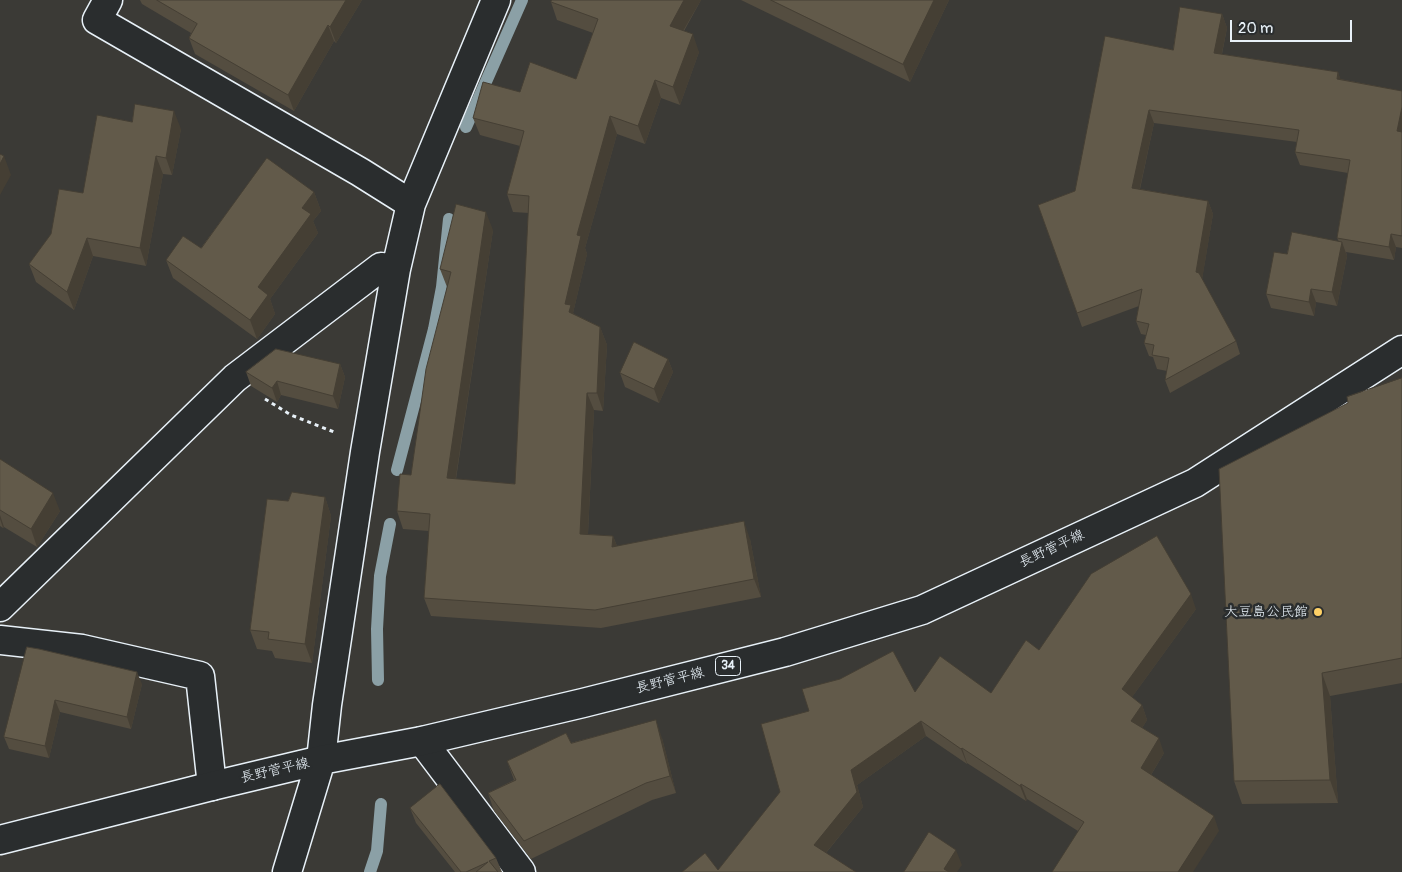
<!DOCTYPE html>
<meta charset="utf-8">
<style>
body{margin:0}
#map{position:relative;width:1402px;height:872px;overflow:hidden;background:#3b3a36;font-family:Pangolin,sans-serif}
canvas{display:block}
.scale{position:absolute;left:1230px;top:20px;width:122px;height:22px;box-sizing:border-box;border:2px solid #e8f1f8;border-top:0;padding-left:6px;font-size:15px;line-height:18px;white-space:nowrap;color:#e8f1f8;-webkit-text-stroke:4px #2a2d2e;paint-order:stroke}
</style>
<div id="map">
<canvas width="1402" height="872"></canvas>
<div class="scale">20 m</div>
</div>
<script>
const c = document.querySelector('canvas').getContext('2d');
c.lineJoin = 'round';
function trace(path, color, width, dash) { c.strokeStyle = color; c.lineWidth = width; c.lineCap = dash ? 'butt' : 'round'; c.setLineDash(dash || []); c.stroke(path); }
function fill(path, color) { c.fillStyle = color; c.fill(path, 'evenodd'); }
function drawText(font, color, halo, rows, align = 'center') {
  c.font = font + ' Pangolin,"Klee One",sans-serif'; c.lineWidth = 5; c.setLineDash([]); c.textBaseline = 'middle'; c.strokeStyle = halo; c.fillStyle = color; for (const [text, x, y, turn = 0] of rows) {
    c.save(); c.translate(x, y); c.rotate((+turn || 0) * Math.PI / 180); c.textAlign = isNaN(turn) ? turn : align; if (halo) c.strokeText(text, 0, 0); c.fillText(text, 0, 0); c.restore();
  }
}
trace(new Path2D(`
 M466 127 522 0
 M397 470 434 329 442 287 449 219
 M378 680 377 629 380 576 390 524
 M370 872 377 851 381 804`), '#8ba0a6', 12);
const minor = new Path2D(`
 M108 0 97 20 360 172 411 204
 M0 607 235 378 381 267 396 269
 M0 640 82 649 200 676 212 786
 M422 741 521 872
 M321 760 327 705 365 452 396 269 411 204 496 0`);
const major = new Path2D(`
 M0 840 212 786 321 760 422 741 583 703 785 652 922 610 1195 483 1402 350
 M287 872 321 760`);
trace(minor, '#e8f1f8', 31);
trace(major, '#e8f1f8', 31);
trace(new Path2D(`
 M265 399 291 415 334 432`), '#e8f1f8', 3, [4, 4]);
trace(minor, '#2a2d2e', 28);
trace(major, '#2a2d2e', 28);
fill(new Path2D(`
 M140 0H362L336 43 334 41 294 111 195 54 189 38 191 33 142 4Z
 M552 0H701L684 31 699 52 680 105 661 98 645 144 617 134 585 248 587 254 573 313 574 314 600 327 607 345 603 411 594 410 588 534 613 536 617 546 750 539 761 597 601 628 431 616 424 598 429 531 403 529 397 511 411 475 447 287 440 269 493 230 456 479 515 484 529 213 513 212 507 194 520 146 480 135 473 118 520 92 576 79 593 33 557 20 551 2Z
 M741 0H949L910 82Z
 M1222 14 1227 28 1222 54 1338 72 1340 79 1402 91V248L1396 247 1394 260 1346 252 1347 256 1337 306 1316 302 1314 316 1271 308 1266 294 1287 254 1339 242 1337 238 1348 173 1300 165 1295 152 1297 142 1154 123 1140 189 1208 201 1213 214 1202 279 1236 341 1240 354 1170 393 1165 380 1167 371 1157 369 1153 357 1149 356 1144 343 1146 335 1141 334 1136 321 1139 306 1082 327 1038 205 1075 191 1173 50Z
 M132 122 181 129 172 175 163 174 146 266 93 256 74 310 36 282 29 264 83 193Z
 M314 192 321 211 313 221 318 233 270 299 275 314 257 339 173 278 166 260 201 248Z
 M668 359 673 372 659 403 625 387 620 373Z
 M340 364 345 377 338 409 281 395 277 402 251 386 246 372Z
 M1402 378V683L1330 696 1338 803 1242 804 1234 781Z
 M0 459 60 511 37 547 4 527 3 528 0 526Z
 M325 497 331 516 312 663 275 658 272 651 257 649 250 630 288 501Z
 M1196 609 1132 697 1142 705 1147 720 1142 728 1164 753 1151 775 1219 831H1078L1027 799 1026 801 967 763V764L926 736 857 785 863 807 826 853 718 870 915 692 991 693 1039 650Z
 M27 647 142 684 131 729 60 712 49 758 9 749 4 737Z
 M662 738 676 793 652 800 531 859 494 811 488 793 514 780 507 761 571 743Z
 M410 808 496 858 502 872H455L416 823Z`), '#544d40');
fill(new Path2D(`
 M346 0H362L336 43 330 27Z
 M684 0H701L676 43 670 26Z
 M934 0H949L910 82 903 64Z
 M1222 14 1227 28 1219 67 1214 53Z
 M328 25 334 41 294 111 288 95Z
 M693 34 699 52 680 105 673 87Z
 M1338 72 1343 86 1337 79Z
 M655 80 661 98 645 144 638 126Z
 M1402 107V145L1397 131Z
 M1149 110 1154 123 1137 201 1132 188Z
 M174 111 181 129 172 175 166 158Z
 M610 116 617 134 585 248 587 254 573 313 577 323 575 330 565 304 577 235Z
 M4 156 11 175 0 195V164Z
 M156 156 163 174 146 266 140 248Z
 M314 192 321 211 313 221 318 233 270 299 275 314 257 339 250 320 258 287 302 208Z
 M1208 201 1213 214 1201 286 1196 272Z
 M486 212 493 230 453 496 447 478Z
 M1391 234 1396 247 1394 260 1389 247Z
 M87 238 93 256 74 310 67 292Z
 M1342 242 1347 256 1337 306 1332 292Z
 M1311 289 1316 302 1314 316 1309 302Z
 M600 327 607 345 603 411 597 393Z
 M668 359 673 372 659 403 654 389Z
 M340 364 345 377 338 409 333 396Z
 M277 381 281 395 277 402 272 388Z
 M587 393 594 410 587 552 580 534Z
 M53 493 60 511 37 547 31 529Z
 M325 497 331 516 312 663 305 644Z
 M0 515 4 527 3 528 0 519Z
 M744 521 750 539 761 597 754 579Z
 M613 536 620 554 612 547Z
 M1191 594 1196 609 1127 704 1122 689Z
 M137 672 142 684 131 729 127 717Z
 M1322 673 1330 696 1338 803 1330 780Z
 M55 700 60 712 49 758 45 746Z
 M1142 705 1147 720 1137 736 1131 721Z
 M656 720 662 738 676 793 670 776Z
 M921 721 926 736 857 785 863 807 820 860 814 845 851 770Z
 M1159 738 1164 753 1146 783 1141 768Z
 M962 748 967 763V764L961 749Z
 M1021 784 1027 799 1026 801 1020 786Z
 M1214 816 1219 831 1193 872H1178Z
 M956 850 962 865 957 872H945L944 869Z`), '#453f34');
const building = new Path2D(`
 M157 0H346L330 27 328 25 288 95 189 38 197 24Z
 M552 0H684L670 26 693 34 673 87 655 80 638 126 610 116 577 235 581 236 565 304 571 305 569 312 600 327 597 393H587L580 534 613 536 612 547 744 521 754 579 595 610 424 598 430 514 397 511 400 474 411 475 426 369 451 272 440 269 456 204 486 212 447 478 515 484 529 196 507 194 524 131 473 118 483 82 520 92 530 62 576 79 598 19 551 2Z
 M771 0H934L903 64Z
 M1180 7 1222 14 1214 53 1338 72 1337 79 1402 91V107L1397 131 1402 132V236L1391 234 1389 247 1337 238 1350 160 1295 152 1299 130 1149 110 1132 188 1208 201 1196 272 1199 273 1236 341 1165 380 1169 358 1152 355 1154 345 1144 343 1149 324 1136 321 1142 289 1077 313 1038 205 1075 191 1105 36 1173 50Z
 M135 104 174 111 166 158 156 156 140 248 87 238 67 292 29 264 51 234 59 189 83 193 97 115 132 122Z
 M0 154 4 156 0 164Z
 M267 158 314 192 302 208 311 214 258 287 268 295 250 320 166 260 183 236 201 248Z
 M1292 232 1342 242 1332 292 1311 289 1309 302 1266 294 1274 252 1287 254Z
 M634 342 668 359 654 389 620 373Z
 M276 349 340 364 333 396 277 381 272 388 246 372Z
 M1402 378V658L1322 673 1330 780 1234 781 1219 469 1348 403 1347 397Z
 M0 459 53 493 31 529 0 510Z
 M292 492 325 497 305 644 268 639 269 632 250 630 267 499 288 501Z
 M1157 536 1191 594 1122 689 1142 705 1131 721 1159 738 1141 768 1214 816 1178 872H1052L1084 822 1021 784 1020 786 962 748 961 749 921 721 851 770 857 792 814 845 856 872H682L705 853 718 870 780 792 761 724 809 711 802 689 840 679 893 651 915 692 940 656 991 693 1026 640 1039 650 1091 574Z
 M27 647 39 649 137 672 127 717 55 700 45 746 4 737Z
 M656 720 670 776 646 783 524 841 488 793 516 780 507 761 566 733 571 743Z
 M440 784 496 858 489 861 498 872H476L488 862 466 872H461L410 808Z
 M929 832 956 850 944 869 949 872H904Z`);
fill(building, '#625a4a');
trace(building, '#453f34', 1);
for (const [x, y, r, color] of [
 [1318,612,5,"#ffd166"]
]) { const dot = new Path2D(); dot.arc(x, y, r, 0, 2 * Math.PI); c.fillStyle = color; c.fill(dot); trace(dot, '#2a2d2e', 2); }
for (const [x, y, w] of [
 [728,666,25]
]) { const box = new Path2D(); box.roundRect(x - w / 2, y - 9.5, w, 19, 4); c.fillStyle = '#2a2d2e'; c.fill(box); trace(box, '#e8f1f8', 1); }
drawText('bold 12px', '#e8f1f8', null, [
 ["34",728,666]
]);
drawText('14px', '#e8f1f8', '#2a2d2e', [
 ["長野菅平線",1052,549,-25],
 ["長野菅平線",670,681,-14],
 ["長野菅平線",275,771,-13]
]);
drawText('14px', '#e8f1f8', '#2a2d2e', [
 ["大豆島公民館",1308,612]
], 'right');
</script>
